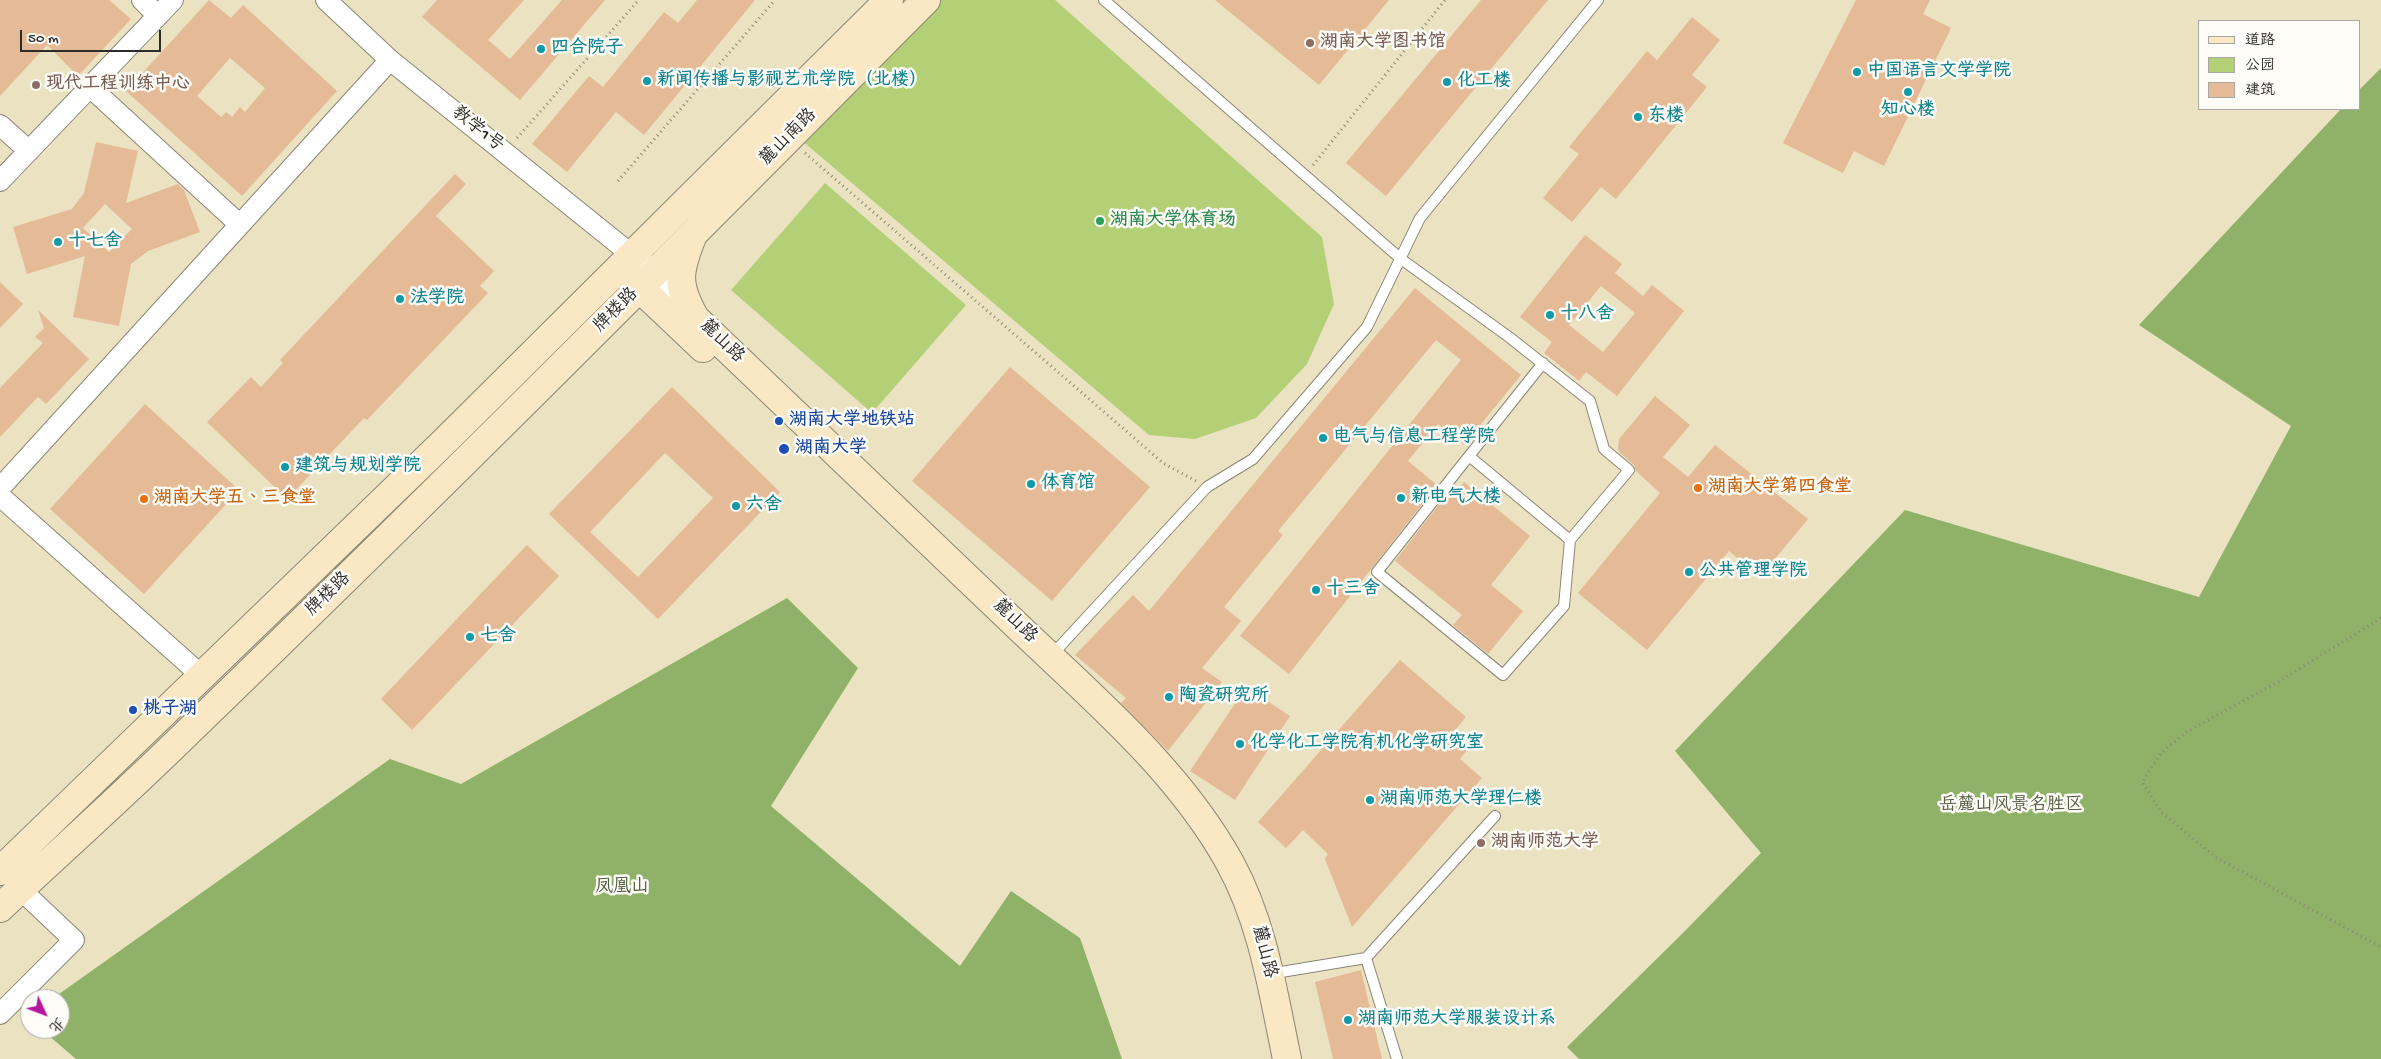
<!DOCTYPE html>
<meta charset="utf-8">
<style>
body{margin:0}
#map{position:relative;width:2381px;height:1059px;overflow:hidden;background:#eae2c0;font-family:"Gochi Hand","LXGW WenKai TC",sans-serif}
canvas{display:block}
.legend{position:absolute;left:2198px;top:20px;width:162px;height:90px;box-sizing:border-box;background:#fdfcf7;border:1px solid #a9a8a5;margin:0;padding:6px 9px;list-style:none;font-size:15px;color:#2b2b2b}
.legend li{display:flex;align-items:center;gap:10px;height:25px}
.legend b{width:25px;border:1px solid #a9a8a5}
.north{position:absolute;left:20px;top:989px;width:50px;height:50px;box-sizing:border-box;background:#fdfcf7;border:1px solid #a9a8a5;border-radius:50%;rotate:133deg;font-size:14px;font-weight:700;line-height:20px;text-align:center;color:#2b2b2b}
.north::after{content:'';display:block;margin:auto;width:18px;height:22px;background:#b5179e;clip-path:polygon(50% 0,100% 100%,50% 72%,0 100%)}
.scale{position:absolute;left:20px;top:30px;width:141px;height:22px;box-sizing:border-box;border:2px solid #2b2b2b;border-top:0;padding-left:6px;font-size:15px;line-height:18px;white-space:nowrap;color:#2b2b2b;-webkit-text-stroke:4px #fdfcf7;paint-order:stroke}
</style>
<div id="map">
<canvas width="2381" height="1059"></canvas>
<ul class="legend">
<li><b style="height:6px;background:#fae7c3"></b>道路</li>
<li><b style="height:14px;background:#b4d077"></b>公园</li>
<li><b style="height:14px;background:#e5ba96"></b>建筑</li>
</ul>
<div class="north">北</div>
<div class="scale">50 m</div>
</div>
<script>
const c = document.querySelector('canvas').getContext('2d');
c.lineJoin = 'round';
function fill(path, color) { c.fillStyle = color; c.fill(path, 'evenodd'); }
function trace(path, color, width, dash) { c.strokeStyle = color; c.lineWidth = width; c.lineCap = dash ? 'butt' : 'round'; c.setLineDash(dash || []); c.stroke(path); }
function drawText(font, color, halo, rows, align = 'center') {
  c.font = font + ' "Gochi Hand","LXGW WenKai TC",sans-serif'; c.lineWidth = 5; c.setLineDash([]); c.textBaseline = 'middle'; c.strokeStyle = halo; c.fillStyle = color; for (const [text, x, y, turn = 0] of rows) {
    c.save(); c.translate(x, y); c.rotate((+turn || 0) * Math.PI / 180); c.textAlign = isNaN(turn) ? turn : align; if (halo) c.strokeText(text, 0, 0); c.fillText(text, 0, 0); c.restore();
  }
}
fill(new Path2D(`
 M939 0H1055L1322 237 1334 304 1307 364 1256 418 1195 439 1149 435 800 139Z
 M825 183 966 305 872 413 731 290Z`), '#b4d077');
fill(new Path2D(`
 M2381 68V1059H1579L1567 1047 1683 933 1761 853 1675 751 1905 510 2199 597 2291 426 2139 325 2341 109H2360V89Z
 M787 598 858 668 771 806 960 966 1011 891 1080 938 1122 1059H76L41 1029H60V999H52L390 759 461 784Z`), '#8fb268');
fill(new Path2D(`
 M0 0H109L131 19 78 76 47 45 0 96Z
 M209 0 231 18 243 5 337 91 242 196 126 91ZM230 58 265 88 245 112 240 107 232 117 226 112 221 117 197 96Z
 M437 0H524L488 40 510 59 562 0H605L520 100 422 17Z
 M697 0H755L644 135 616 112 567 172 532 144 589 76 603 87 664 12 678 23Z
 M1215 0H1389L1319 85Z
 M1481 0H1548L1386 196 1346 163Z
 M1856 0H1930L1923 14 1951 28 1884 166 1854 151 1843 173 1783 143Z
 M1692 17 1720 40 1692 75 1707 87 1616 199 1601 187 1572 222 1543 198 1579 154 1569 147 1647 51 1657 60Z
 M96 142 138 151 126 203 178 184 184 190 200 232 148 251 131 264 119 326 73 317 85 256 27 274 13 227 72 209 84 193ZM105 204 132 229 109 252 83 228Z
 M455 174 466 184 436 216 494 271 480 286 488 293 367 420 364 418 287 499 207 422 251 377 261 387 283 363 280 360Z
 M1585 235 1622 264 1615 273 1643 296 1652 285 1684 311 1617 396 1586 372 1579 381 1544 353 1552 342 1520 317ZM1601 286 1635 313 1603 352 1569 325Z
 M0 282 23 304 0 328Z
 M1415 288 1521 375 1464 445 1438 424 1408 461 1437 485 1289 674 1240 636 1461 360 1436 340 1278 531 1283 535 1224 607 1241 621 1202 668 1222 682 1168 751 1121 703 1126 698 1075 655 1133 595 1149 611Z
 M38 310 89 359 46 404 38 397 0 437V388L43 343 35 337 44 328Z
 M1010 367 1150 487 1052 601 912 481Z
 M672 387 780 492 658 619 549 514ZM665 453 713 498 638 577 590 532Z
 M1655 396 1690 425 1663 457 1688 477 1715 445 1808 519 1760 577 1729 551 1647 650 1578 593 1660 493 1636 471 1634 465 1619 452 1618 449 1619 439Z
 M145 404 239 490 144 594 50 509Z
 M1464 482 1530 536 1491 585 1523 611 1488 654 1453 625 1462 615 1395 561 1448 493 1453 497Z
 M527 545 559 576 412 730 381 699Z
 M1400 660 1466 717 1451 735 1467 750 1460 759 1482 778 1352 927 1325 859 1328 854 1303 830 1286 848 1258 822Z
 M1246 687 1290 716 1235 800 1190 771Z
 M1361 970 1382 1059H1333L1315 982Z`), '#e5ba96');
const service = new Path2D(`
 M1104 0 1401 259 1509 337 1590 401 1604 449 1629 470 1570 540 1564 606 1503 675 1377 572 1469 456
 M1543 363 1469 456 1570 540
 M1051 656 1207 487 1253 459 1367 327 1420 218 1598 0
 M1366 958 1495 816
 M1269 974 1366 958 1397 1059`);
const minor = new Path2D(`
 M142 0 158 16
 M326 0 390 60 632 255
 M90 87 239 224
 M0 125 29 151
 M0 181 173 0
 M0 488 390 60
 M0 496 202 676
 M0 1014 74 940 20 889`);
const tertiary = new Path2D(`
 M632 255 694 316`);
const secondary = new Path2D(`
 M692 237C678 272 676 285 695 318 800 418 904 518 1009 618 1087 693 1177 767 1230 863 1263 923 1273 992 1287 1059
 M627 276 703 348
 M0 871 445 441 889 0
 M0 908C63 849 128 791 190 730 439 490 683 245 926 0`);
trace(service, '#8a8676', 12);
trace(minor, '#8a8676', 22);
trace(tertiary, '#8a8676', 28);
trace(secondary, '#8a8676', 30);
trace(new Path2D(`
 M517 138 638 1 637 0
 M805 153 1163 463 1196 481
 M1313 165 1445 0
 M618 181 775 0
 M2381 618 2278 682 2186 732 2161 753 2142 782 2162 813 2217 858 2381 947`), '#8a8676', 3, [1, 4]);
trace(service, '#fff', 10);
trace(minor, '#fff', 20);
trace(tertiary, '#fff', 25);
trace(secondary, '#fae7c3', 28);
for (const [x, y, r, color] of [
 [1310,43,5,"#8d6e63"],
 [541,49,5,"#0f9aa8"],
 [1857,72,5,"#0f9aa8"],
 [647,81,5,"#0f9aa8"],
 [1447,82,5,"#0f9aa8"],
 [36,85,5,"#8d6e63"],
 [1908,92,5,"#0f9aa8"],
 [1638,117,5,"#0f9aa8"],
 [1100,221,5,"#2e9e5b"],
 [58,242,5,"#0f9aa8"],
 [400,299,5,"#0f9aa8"],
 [1550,315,5,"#0f9aa8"],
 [779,421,5,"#1a4fb4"],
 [1323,438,5,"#0f9aa8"],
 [784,449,6,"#1a4fb4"],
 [285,467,5,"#0f9aa8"],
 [1031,484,5,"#0f9aa8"],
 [1698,488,5,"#e8710a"],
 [1401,498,5,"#0f9aa8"],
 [144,499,5,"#e8710a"],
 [736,506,5,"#0f9aa8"],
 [1689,572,5,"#0f9aa8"],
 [1316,590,5,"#0f9aa8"],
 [470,637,5,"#0f9aa8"],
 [1169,697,5,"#0f9aa8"],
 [133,710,5,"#1a4fb4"],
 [1240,744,5,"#0f9aa8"],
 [1370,800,5,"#0f9aa8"],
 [1481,843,5,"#8d6e63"],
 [1348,1020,5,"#0f9aa8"]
]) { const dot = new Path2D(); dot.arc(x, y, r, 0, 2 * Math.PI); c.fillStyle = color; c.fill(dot); trace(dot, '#fdfcf7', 2); }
drawText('bold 18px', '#785e54', '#fdfcf7', [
 ["湖南大学图书馆",1320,43],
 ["现代工程训练中心",46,85],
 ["湖南师范大学",1491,843]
], 'left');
drawText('bold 18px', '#0d838f', '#fdfcf7', [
 ["四合院子",551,49],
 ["中国语言文学学院",1867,72],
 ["新闻传播与影视艺术学院（北楼）",657,81],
 ["化工楼",1457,82],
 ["知心楼",1908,111,"center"],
 ["东楼",1648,117],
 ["十七舍",68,242],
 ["法学院",410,299],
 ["十八舍",1560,315],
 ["电气与信息工程学院",1333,438],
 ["建筑与规划学院",295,467],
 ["体育馆",1041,484],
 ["新电气大楼",1411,498],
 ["六舍",746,506],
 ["公共管理学院",1699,572],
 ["十三舍",1326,590],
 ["七舍",480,637],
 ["陶瓷研究所",1179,697],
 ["化学化工学院有机化学研究室",1250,744],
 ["湖南师范大学理仁楼",1380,800],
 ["湖南师范大学服装设计系",1358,1020]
], 'left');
drawText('18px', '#2b2b2b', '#fdfcf7', [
 ["教学1号",477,130,39],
 ["麓山南路",789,138,-45],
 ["牌楼路",617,311,-45],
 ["麓山路",721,342,44],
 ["牌楼路",329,595,-44],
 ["麓山路",1014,622,44],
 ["麓山路",1263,952,76]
]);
drawText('bold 18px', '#27864d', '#fdfcf7', [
 ["湖南大学体育场",1110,221]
], 'left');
drawText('bold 18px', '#164399', '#fdfcf7', [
 ["湖南大学地铁站",789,421],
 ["湖南大学",795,449],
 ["桃子湖",143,710]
], 'left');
drawText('bold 18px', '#c56008', '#fdfcf7', [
 ["湖南大学第四食堂",1708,488],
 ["湖南大学五、三食堂",154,499]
], 'left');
drawText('18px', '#545d42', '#fdfcf7', [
 ["岳麓山风景名胜区",2011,806],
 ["凤凰山",622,888]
]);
</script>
